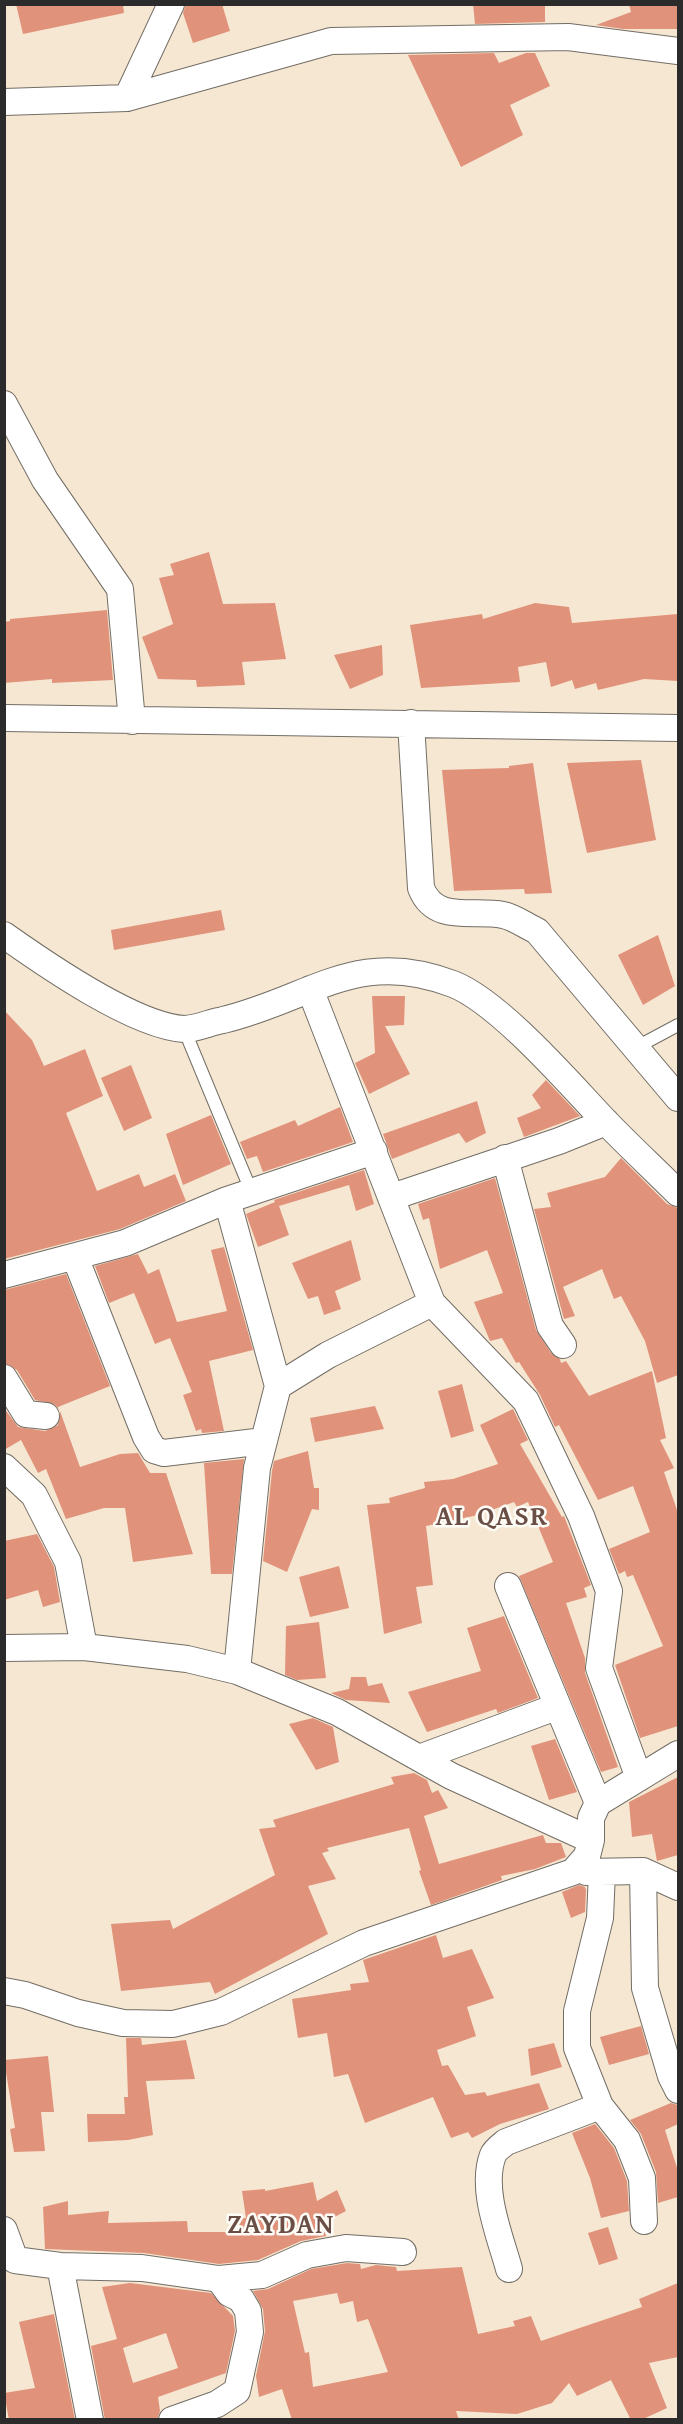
<!DOCTYPE html>
<style>
body{margin:0}
#map{position:relative;width:683px;height:2424px;overflow:hidden;background:#f6e7d2;font-family:"Gentium Book Plus",serif}
canvas{display:block}
.frame{position:absolute;inset:0;border:6px solid #2b2b2b;pointer-events:none}
</style>
<div id="map">
<canvas width="683" height="2424"></canvas>
<div class="frame"></div>
</div>
<script>
const c = document.querySelector('canvas').getContext('2d');
c.lineJoin = 'round';
function fill(path, color) { c.fillStyle = color; c.fill(path, 'evenodd'); }
function trace(path, color, width, dash) { c.strokeStyle = color; c.lineWidth = width; c.lineCap = dash ? 'butt' : 'round'; c.setLineDash(dash || []); c.stroke(path); }
function drawText(font, color, halo, rows, align = 'center') {
  c.font = font + ' "Gentium Book Plus",serif'; c.lineWidth = 5; c.setLineDash([]); c.textBaseline = 'middle'; c.strokeStyle = halo; c.fillStyle = color; for (const [text, x, y, turn = 0] of rows) {
    c.save(); c.translate(x, y); c.rotate((+turn || 0) * Math.PI / 180); c.textAlign = isNaN(turn) ? turn : align; if (halo) c.strokeText(text, 0, 0); c.fillText(text, 0, 0); c.restore();
  }
}
fill(new Path2D(`
 M16 4H123L124 13 23 34Z
 M186 4H222L230 31 193 43 183 13Z
 M473 4H545V22L475 24Z
 M629 4H678V29H623L596 25 631 12Z
 M494 53 499 63 526 53H535L550 86 510 105 523 135 461 167 408 55Z
 M209 552 223 604 275 603 286 659 242 662 245 685 197 687 196 680 158 679 142 637 173 624 159 578 174 575 170 564Z
 M535 603 569 607 572 623 678 614V681L644 679 598 690 596 683 575 689 572 680 551 687 546 662 518 667 520 682 421 688 410 625 482 614 483 619Z
 M107 610 113 680 52 683V679L4 683V622L10 621V619Z
 M382 645 383 675 350 689 334 655Z
 M641 760 656 840 587 853 567 763Z
 M533 763 552 893 525 894 524 889 454 891 442 770 509 768V766Z
 M221 910 225 930 114 950 111 930Z
 M658 935 675 986 643 1005 618 955Z
 M372 996H405L404 1025 385 1026 410 1074 369 1094 355 1063 375 1053Z
 M4 1010 32 1040 44 1066 85 1049 103 1096 66 1113 97 1191 139 1174 144 1187 175 1174 186 1201 120 1229 4 1259Z
 M131 1065 152 1118 124 1131 101 1078Z
 M546 1080 580 1116 524 1137 517 1118 541 1108 532 1095Z
 M477 1101 486 1133 466 1143 459 1133 392 1159 383 1134Z
 M340 1107 353 1142 263 1172 257 1156 247 1159 240 1142 295 1120 298 1126Z
 M211 1115 231 1164 183 1185 166 1134Z
 M621 1158 667 1204 678 1208V1375L657 1383 645 1341 621 1296 614 1299 602 1269 563 1287 575 1316 564 1319 534 1209 551 1207 547 1193 605 1177Z
 M364 1170 374 1204 356 1211 349 1185 279 1206 289 1235 258 1247 246 1214 275 1202 274 1200Z
 M495 1178 536 1330 551 1353 560 1359 561 1363 566 1361 589 1396 652 1371 666 1438 660 1440 674 1468 664 1472 678 1513V1726L640 1738 615 1665 663 1646 633 1575 627 1577 625 1571 619 1574 609 1549 650 1532 633 1486 598 1500 559 1425 555 1427 540 1395 519 1362 516 1363 502 1338 490 1341 474 1302 503 1293 487 1250 440 1269 429 1218 423 1220 418 1204Z
 M351 1240 361 1280 335 1291 341 1309 324 1315 318 1296 308 1299 292 1263Z
 M224 1247 253 1350 209 1361 224 1431 202 1433 201 1429 196 1431 183 1395 192 1392 170 1338 155 1344 134 1293 109 1303 95 1266 138 1254 148 1274 159 1269 177 1322 227 1311 211 1250Z
 M66 1274 110 1386 58 1407 59 1409 54 1404 35 1400 17 1370 4 1363V1290Z
 M462 1384 474 1431 451 1438 438 1391Z
 M375 1406 384 1429 315 1442 310 1418Z
 M4 1408 18 1427 45 1431 58 1425 60 1411 80 1467 120 1454 138 1453 150 1473H166L193 1554 133 1562 125 1508H104L66 1519 46 1469 38 1473 21 1440 4 1450Z
 M513 1409 528 1440 520 1444 562 1517 564 1516 591 1585 584 1588 587 1597 566 1603 585 1658V1673L618 1767 601 1772 519 1576 553 1562 528 1502 517 1507 514 1502 478 1515 426 1526 433 1585 416 1587 422 1623 384 1634 367 1505 390 1503 389 1498 425 1488 424 1482 453 1479 498 1464 480 1425Z
 M308 1451 314 1488H319V1510L312 1509 287 1572 263 1561 272 1471 274 1461Z
 M244 1459 232 1574H211L204 1463Z
 M37 1534 54 1567 60 1602 43 1607 38 1590 4 1600V1541Z
 M339 1566 349 1608 310 1617 299 1577Z
 M504 1616 538 1698 498 1713 496 1709 427 1732 408 1692 481 1671 467 1628Z
 M319 1622 326 1678 297 1680 285 1675 286 1626Z
 M351 1677H366L368 1686 382 1683 390 1703 346 1700 331 1693 349 1689Z
 M313 1718 333 1727 339 1762 316 1770 289 1724Z
 M555 1739 577 1792 549 1800 531 1746Z
 M414 1773 427 1780 432 1793 438 1790 448 1808 424 1816 439 1864 543 1835 546 1843H561L566 1857 535 1869 501 1876 502 1880 431 1905 419 1871 421 1870 409 1828 327 1848 329 1851 322 1853 336 1879 308 1886 328 1934 215 1994 210 1982 121 1991 111 1924 170 1920 173 1929 275 1875 259 1829 276 1827 273 1820 394 1784 391 1777Z
 M678 1777V1855L657 1861 652 1834 632 1837 629 1802Z
 M579 1885 585 1887 586 1890 585 1912 571 1918 562 1892Z
 M436 1935 443 1958 472 1949 494 1998 467 2007 476 2036 437 2050 442 2066 448 2065 465 2095 485 2092 487 2096 539 2083 549 2109 500 2124 472 2138 468 2132 451 2138 433 2097 365 2123 348 2074 334 2077 327 2033 298 2038 292 1999 351 1990 350 1984 369 1982 363 1960Z
 M641 2026 649 2054 609 2065 600 2037Z
 M126 2038H141L142 2045 186 2040 195 2079 146 2081 153 2135 128 2140 88 2142 87 2114H125L124 2097H128Z
 M554 2043 562 2067 531 2076 528 2049Z
 M48 2056 54 2112H41L45 2151 14 2152 10 2129 15 2128 4 2060Z
 M671 2103 678 2105V2124L665 2130 678 2171V2197L658 2203 656 2172 641 2134 630 2120Z
 M595 2124 614 2148 627 2181 629 2211 601 2218 590 2178 572 2133Z
 M313 2182 317 2201 337 2190 346 2211 323 2223 326 2236 301 2241 258 2260 219 2264 144 2253 45 2249 43 2207 68 2201V2215L109 2211 108 2223 187 2221 188 2232H233L229 2219 246 2218 242 2191 265 2189V2191Z
 M608 2227 618 2259 599 2265 588 2233Z
 M347 2263 360 2264 361 2269 376 2265 396 2267 397 2271 462 2267 478 2334 515 2326 513 2321 531 2316 541 2341 642 2307 639 2299 678 2283V2357L649 2363 667 2408 641 2420H631L611 2380 577 2396 569 2383 552 2403 517 2414 456 2411 459 2420H292L282 2389 259 2397 256 2376 265 2331 263 2309 253 2291 268 2289 311 2269ZM337 2293 340 2304 353 2301 357 2322 368 2319 388 2372 313 2387 309 2352 305 2353 293 2301Z
 M130 2283 211 2293 233 2316 235 2331 226 2373 158 2397 160 2411 157 2420H105L91 2346 117 2339 102 2287ZM166 2333 178 2368 133 2383 123 2348Z
 M54 2314 75 2420H9L4 2393 35 2388 19 2322Z`), '#e1927b');
const service = new Path2D(`
 M184 1029 252 1193
 M635 1048 678 1025`);
const minor = new Path2D(`
 M127 98 171 4
 M4 102 127 98 331 41 568 37 678 51
 M4 404 45 480 120 589 132 721
 M4 718 678 728
 M411 723 421 888C435 924 473 909 503 915 514 917 526 926 537 931L678 1098
 M4 935C45 964 134 1026 184 1029 196 1029 211 1022 223 1020 311 999 357 947 453 984 499 1002 569 1083 604 1120 628 1145 654 1169 678 1193
 M310 989 432 1303 526 1401 581 1516 609 1591 599 1668 639 1778
 M505 1158 550 1326 563 1345
 M392 1197 559 1141 606 1122
 M75 1257 146 1437 154 1450 164 1453 264 1441
 M4 1275 125 1243 227 1200
 M4 1378 26 1414 46 1416
 M278 1386 227 1200 374 1151
 M4 1467 34 1495 68 1562 84 1647
 M508 1586 598 1803
 M4 1648 84 1647 187 1659 237 1671 337 1712 451 1776 591 1840
 M237 1671 257 1468 278 1386 328 1355 432 1303
 M419 1758 556 1707
 M643 1871 678 1887
 M586 1872 643 1871 645 1988 671 2076 678 2090
 M602 1872 600 1918 577 2011V2048L600 2106 627 2140 642 2178 644 2221
 M4 1991 25 1995 78 2013 123 2023 173 2024 221 2012 364 1943 573 1872 587 1856 591 1840V1818L598 1803 678 1754
 M4 2230 15 2260 60 2266 90 2420
 M60 2266 142 2268 219 2279 229 2293 241 2299 248 2311 250 2332 237 2391 217 2404 172 2420
 M509 2269C500 2236 480 2189 493 2155 495 2150 501 2146 506 2142L600 2106
 M219 2279 262 2275 307 2255 346 2248 403 2252`);
trace(service, '#726d65', 14);
trace(minor, '#726d65', 28);
trace(service, '#fff', 12);
trace(minor, '#fff', 26);
c.letterSpacing = '1.5px';
drawText('bold 27px', '#6b4f47', '#fdfcf7', [
 ["AL QASR",492,1518],
 ["ZAYDAN",281,2226]
]);
c.letterSpacing = '0px';
</script>
